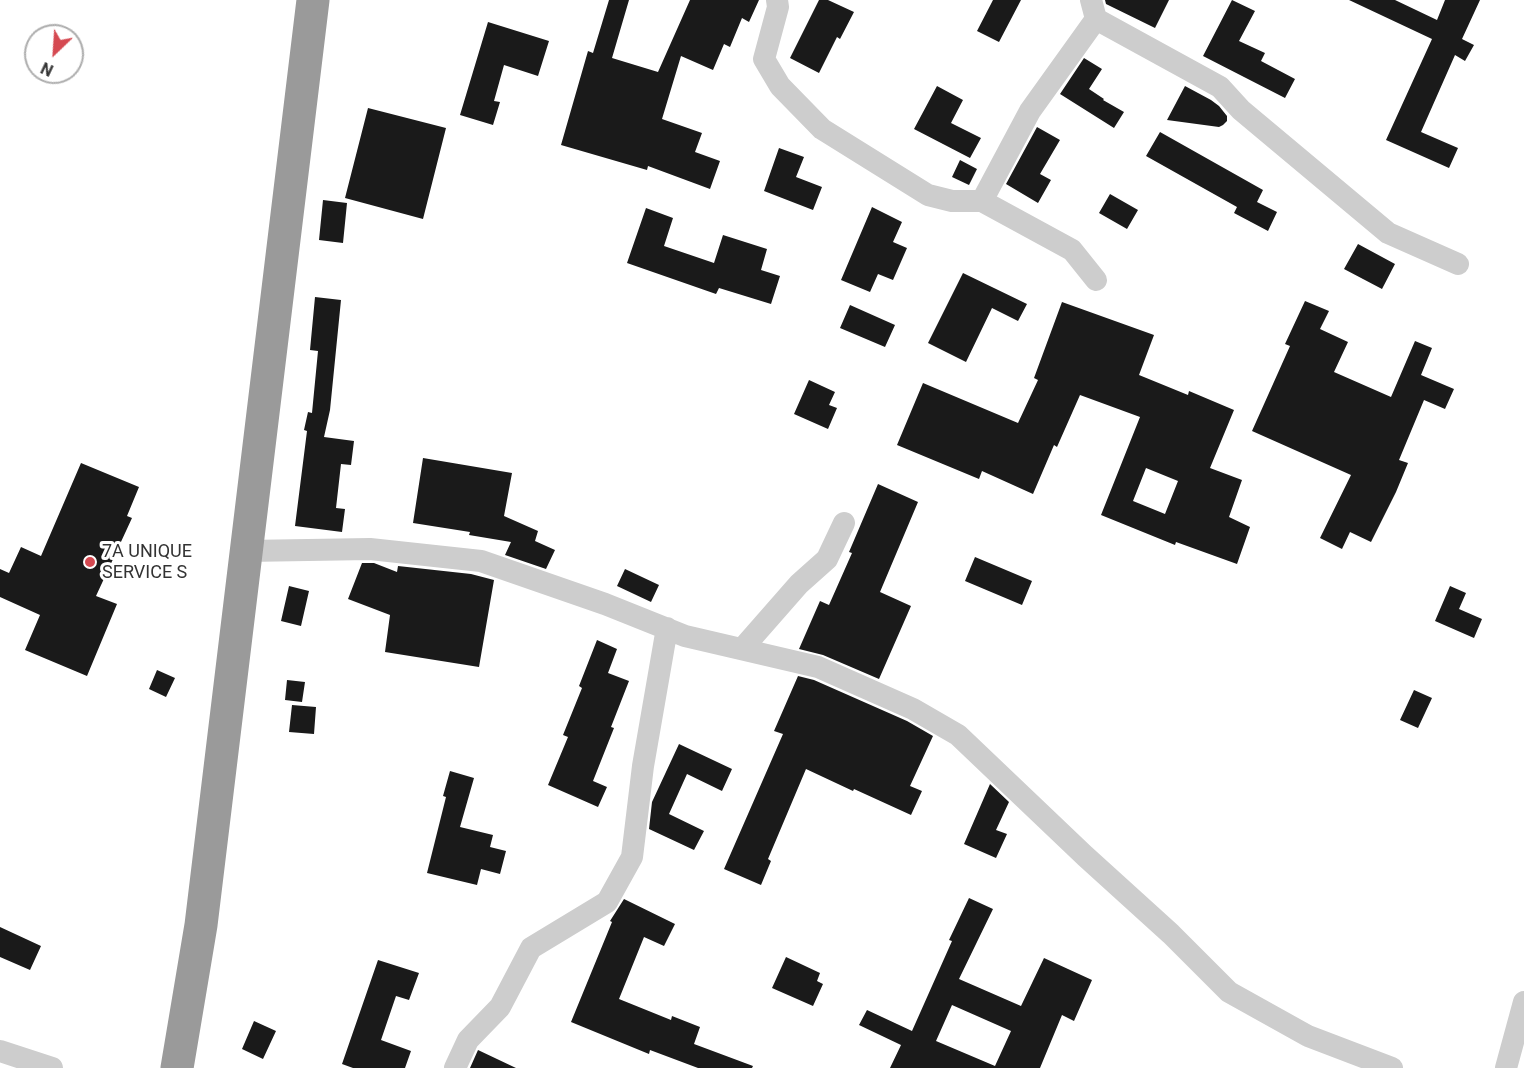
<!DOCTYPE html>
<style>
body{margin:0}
#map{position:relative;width:1524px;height:1068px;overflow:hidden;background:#fff;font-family:Roboto,sans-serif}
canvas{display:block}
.north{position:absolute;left:24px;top:24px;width:60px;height:60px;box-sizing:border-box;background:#fff;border:2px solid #adadad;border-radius:50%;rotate:205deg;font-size:16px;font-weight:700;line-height:24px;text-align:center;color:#333}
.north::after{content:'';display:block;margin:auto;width:21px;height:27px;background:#d54951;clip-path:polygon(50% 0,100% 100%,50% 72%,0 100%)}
</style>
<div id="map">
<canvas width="1524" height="1068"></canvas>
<div class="north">N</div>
</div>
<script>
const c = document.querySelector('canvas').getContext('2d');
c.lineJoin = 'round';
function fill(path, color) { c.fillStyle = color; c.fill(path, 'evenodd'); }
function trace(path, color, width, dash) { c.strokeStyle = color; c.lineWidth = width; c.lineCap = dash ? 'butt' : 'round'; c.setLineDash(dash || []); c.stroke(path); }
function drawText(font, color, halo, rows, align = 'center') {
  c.font = font + ' Roboto,sans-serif'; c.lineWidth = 6; c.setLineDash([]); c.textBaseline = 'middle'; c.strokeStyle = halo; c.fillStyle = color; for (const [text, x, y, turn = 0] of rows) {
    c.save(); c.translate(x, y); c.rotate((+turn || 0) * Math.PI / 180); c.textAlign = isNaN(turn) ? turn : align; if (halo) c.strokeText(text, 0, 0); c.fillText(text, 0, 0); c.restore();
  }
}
fill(new Path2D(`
 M609 0H629L612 58 658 72 690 0H759L749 22 742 18 730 47 724 44 713 70 681 56 662 119 702 133 695 152 720 161 710 189 648 166 647 170 561 145 588 51 593 53Z
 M819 0H828L854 12 840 39 837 37 819 73 790 58Z
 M993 0H1021L999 42 977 31Z
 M1105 0H1169L1155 28 1106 4Z
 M1232 0 1255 11 1239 41 1265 53 1261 61 1295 79 1285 98 1203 56Z
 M1349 0H1395L1437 20 1445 0H1480L1462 39 1474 45 1465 61 1455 55 1421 132 1458 148 1449 168 1386 140 1432 39Z
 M488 22 549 41 538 76 504 65 494 101 500 102 493 125 460 115Z
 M1084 58 1102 69 1089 89 1104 99 1103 100 1124 112 1114 128 1060 94Z
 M937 86 963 100 951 123 981 138 970 158 914 129Z
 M1185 86 1211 100 1219 106 1227 116V121L1223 125 1219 127 1167 120Z
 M368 108 446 128 423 219 345 198Z
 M1037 127 1060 140 1040 174 1051 180 1038 203 1006 184Z
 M1160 132 1263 190 1257 202 1277 212 1268 231 1234 213 1237 207 1146 156Z
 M779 148 804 157 796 177 822 187 813 210 764 191Z
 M960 160 977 169 969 185 952 177Z
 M1110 194 1138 210 1127 229 1099 213Z
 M323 200 347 203 343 243 319 240Z
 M872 207 902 222 893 242 907 248 893 280 878 274 870 292 841 280Z
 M646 208 673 218 664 246 714 263 723 235 767 249 761 270 780 276 771 304 719 288 716 294 627 263Z
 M1358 244 1395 264 1382 289 1344 269Z
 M963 273 1027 304 1018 321 992 308 966 362 928 343Z
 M315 297 341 300 330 410 324 437 354 441 351 465 341 464 336 508 345 509 342 532 295 526 307 431 304 430 308 412 312 413 318 351 310 350Z
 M1305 301 1329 311 1320 329 1348 342 1334 372 1391 397 1415 341 1432 348 1421 375 1454 389 1445 409 1424 400 1399 460 1408 463 1396 492 1371 542 1350 532 1342 549 1320 538 1351 475 1252 431 1290 346 1285 344Z
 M1062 302 1154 335 1139 375 1188 395 1189 391 1234 410 1210 468 1242 480 1229 517 1250 527 1237 564 1176 542 1175 545 1101 515 1140 417 1080 395 1057 447 1054 445 1033 494 982 471 979 479 897 445 923 383 1018 423 1038 380 1034 378ZM1146 468 1178 481 1165 514 1133 501Z
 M850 305 895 325 885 347 840 328Z
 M809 380 835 392 829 405 837 408 828 429 794 414Z
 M423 458 512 473 504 516 538 531 535 541 555 550 546 569 505 555 511 542 469 535 470 532 413 523Z
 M81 463 139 487 127 516 132 518 96 596 117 604 87 676 25 650 40 615 0 597V569L9 573 21 547 41 556Z
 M878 484 918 502 880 592 911 606 879 679 823 655 799 649 820 601 829 605 852 553 849 552Z
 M975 557 1032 581 1022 605 965 581Z
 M362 563H374L397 572 398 566 471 574 494 580 479 667 385 652 390 615 348 599Z
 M625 569 659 585 651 602 617 586Z
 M289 586 309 591 301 626 281 621Z
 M1450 586 1466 593 1459 609 1482 619 1474 638 1435 621Z
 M597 640 617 649 608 673 629 681 611 727 614 728 593 781 607 787 598 807 548 785 568 737 563 735 582 688 579 686Z
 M157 670 175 678 166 697 149 689Z
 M798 676 814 680 907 721 933 736 910 786 922 791 911 815 854 789 853 791 806 769 768 859 771 861 761 885 724 869 783 734 774 731Z
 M287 680 305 682 302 702 285 700Z
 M1414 690 1432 698 1418 728 1400 720Z
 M292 705 316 707 314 734 289 732Z
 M679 744 732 769 722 791 687 774 669 814 704 831 694 850 649 829 652 802Z
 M450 771 474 778 460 827 493 835 490 847 506 851 500 874 481 869 477 885 427 873 446 797 443 796Z
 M990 784 1009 802 996 830 1007 834 996 858 964 844Z
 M969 898 993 909 959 979 1021 1006 1044 958 1092 980 1074 1021 1062 1015 1040 1068H890L901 1045 859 1025 867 1010 912 1031 952 941 949 940ZM952 1005 1011 1031 995 1066 936 1041Z
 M624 899 675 924 664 946 644 937 619 999 671 1020 672 1016 700 1027 694 1044 753 1066 752 1068H698L650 1050 649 1054 571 1022 612 922 610 921Z
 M0 927 41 946 30 970 0 957Z
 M786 957 820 973 817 981 823 984 813 1006 772 988Z
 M378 960 419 973 409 1000 396 996 381 1040 411 1051 405 1068H353L342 1064Z
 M254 1021 276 1031 263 1059 242 1049Z
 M478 1050 516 1068H470Z`), '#1a1a1a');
trace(new Path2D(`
 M777 0 778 7 764 59 780 86 822 129 928 195 952 201H982
 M1091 0 1096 19 1220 87 1241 110 1388 233 1458 264
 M1096 19 1030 111 982 201 1072 250 1096 280
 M246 551 370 549 481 561 605 604 685 636 818 667 913 709 958 735 1085 856 1171 934 1229 992 1308 1036 1392 1068
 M742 649 799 584 827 559 844 523
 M0 1051 52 1068
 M455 1068 468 1040 500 1007 531 948 607 902 632 857 643 766 667 628
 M1506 1068 1524 1002`), '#cdcdcd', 22);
trace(new Path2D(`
 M177 1068 201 925 313 0`), '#9a9a9a', 33);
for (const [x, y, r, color] of [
 [90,562,6,"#d54951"]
]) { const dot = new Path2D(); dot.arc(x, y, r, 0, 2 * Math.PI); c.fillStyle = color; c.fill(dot); trace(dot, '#fff', 2); }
drawText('18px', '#333', '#fff', [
 ["7A UNIQUE",102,552],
 ["SERVICE S",102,573]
], 'left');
</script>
